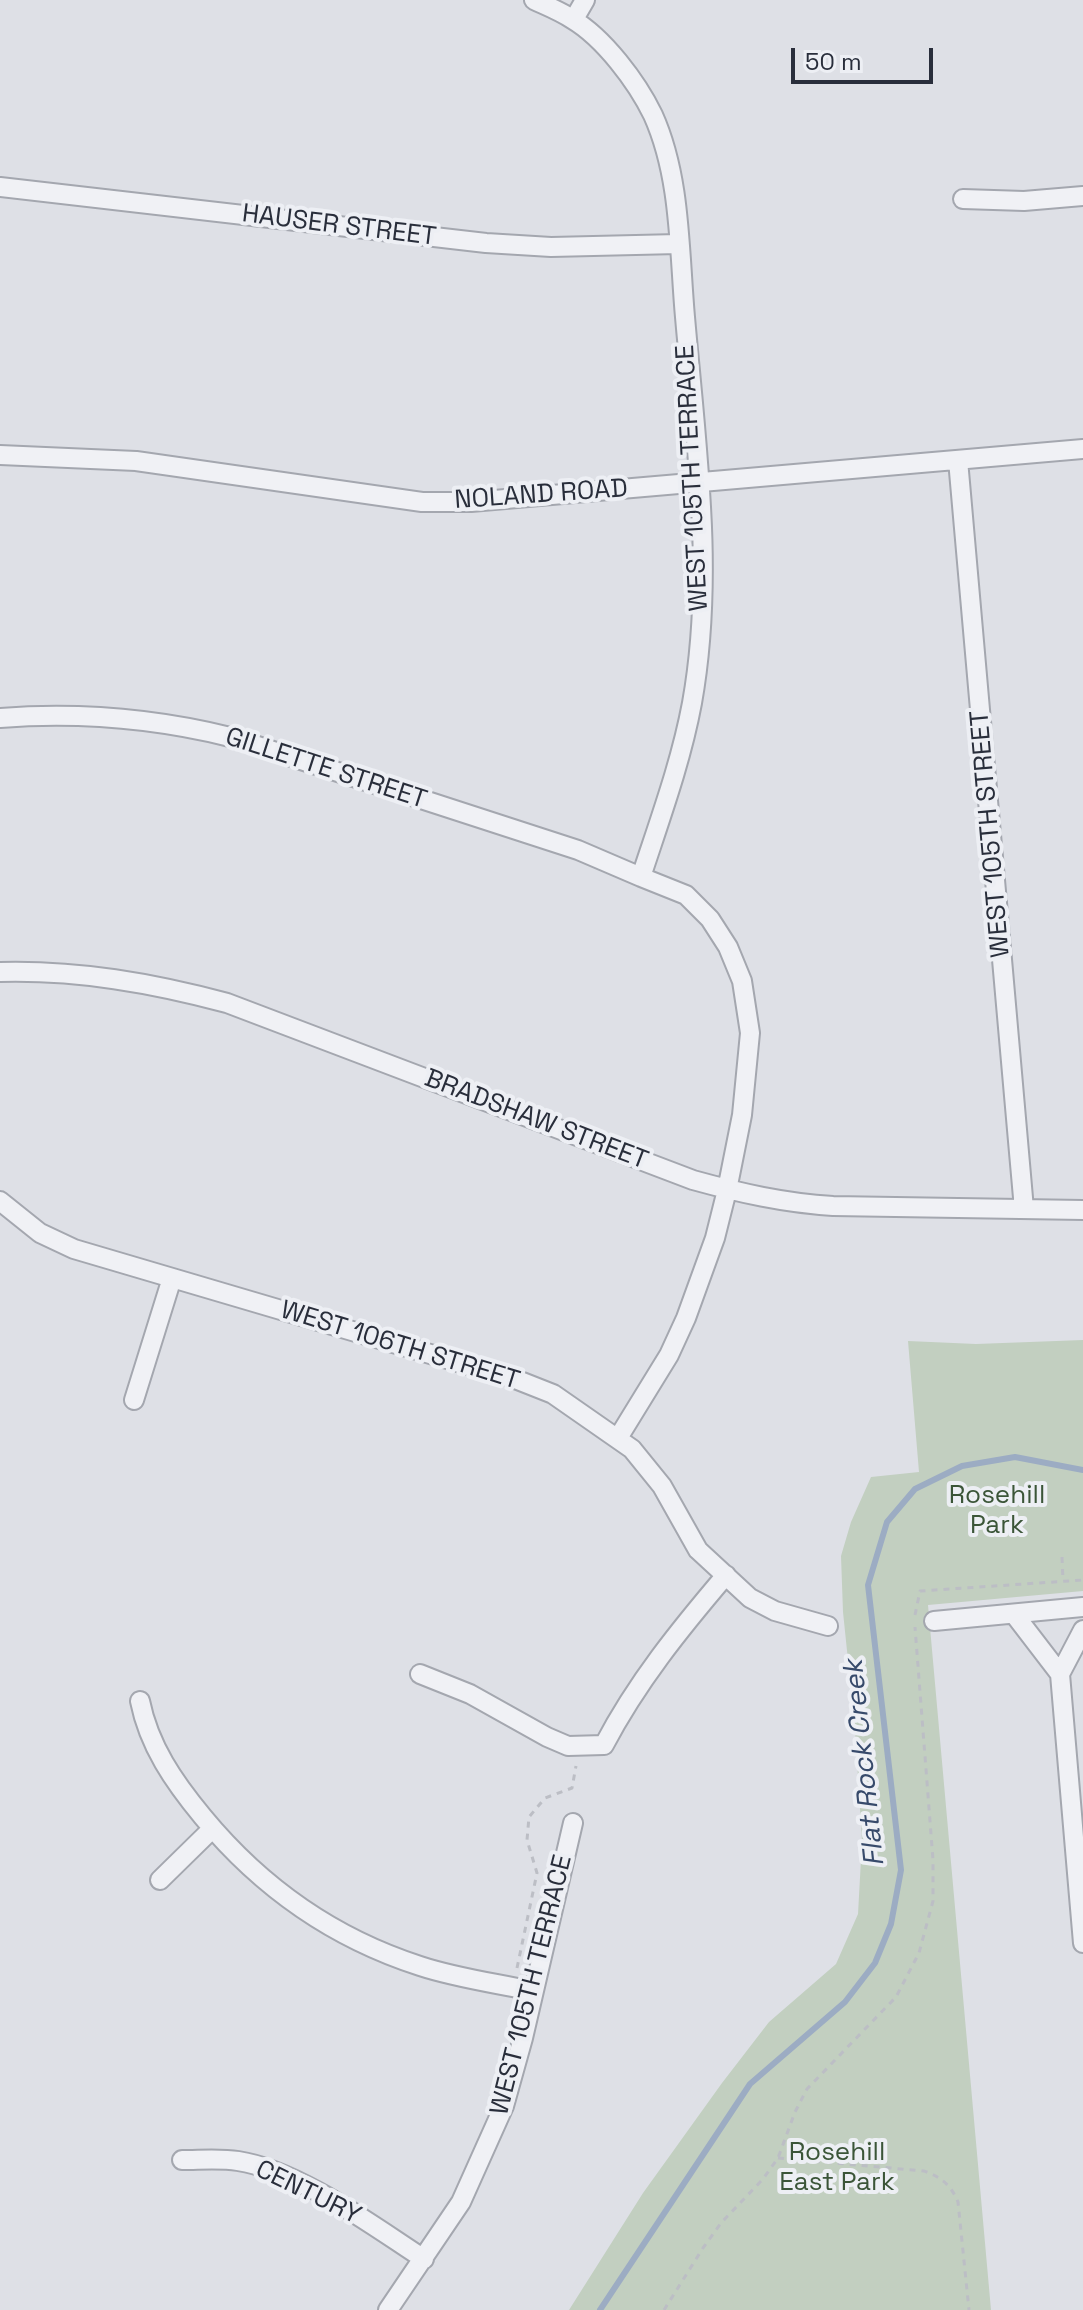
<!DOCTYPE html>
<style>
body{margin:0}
#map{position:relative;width:1083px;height:2310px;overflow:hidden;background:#dee0e6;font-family:"Space Grotesk",sans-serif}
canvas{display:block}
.scale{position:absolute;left:791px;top:48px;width:142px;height:36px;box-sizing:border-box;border:4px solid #292e3b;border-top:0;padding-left:10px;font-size:24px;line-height:28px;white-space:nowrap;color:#292e3b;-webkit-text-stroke:6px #edeff4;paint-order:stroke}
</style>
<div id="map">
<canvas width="1083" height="2310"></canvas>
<div class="scale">50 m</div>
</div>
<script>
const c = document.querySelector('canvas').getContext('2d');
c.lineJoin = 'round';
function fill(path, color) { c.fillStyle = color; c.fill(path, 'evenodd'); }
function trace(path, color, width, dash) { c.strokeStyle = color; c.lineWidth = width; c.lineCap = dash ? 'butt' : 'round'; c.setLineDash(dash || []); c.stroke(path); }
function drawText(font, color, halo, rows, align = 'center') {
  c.font = font + ' "Space Grotesk",sans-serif'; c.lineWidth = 8; c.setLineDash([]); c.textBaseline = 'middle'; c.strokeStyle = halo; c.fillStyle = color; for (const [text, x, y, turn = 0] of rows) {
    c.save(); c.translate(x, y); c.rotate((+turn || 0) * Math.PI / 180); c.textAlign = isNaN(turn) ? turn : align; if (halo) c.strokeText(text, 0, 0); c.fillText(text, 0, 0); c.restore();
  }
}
fill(new Path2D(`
 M1083 1340V1591L928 1605 991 2310H569L643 2193 722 2083 769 2022 836 1964 858 1914 862 1841 855 1728 843 1612 841 1556 851 1522 871 1477 919 1472 908 1341 976 1344Z`), '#c2cfc0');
trace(new Path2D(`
 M600 2310 750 2084 845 2002 875 1963 891 1924 901 1870 868 1585 887 1522 915 1489 962 1466 1015 1457 1083 1470`), '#9cacc3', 6);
const minor = new Path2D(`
 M534 0C547 6 560 11 572 19 604 38 637 82 653 115 681 177 679 250 685 317 696 444 715 575 692 703 681 762 660 819 641 877
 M574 19 585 0
 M0 187 486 243 551 247 678 244
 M963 199 1024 201 1083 196
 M0 455 136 461 422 502H471L1083 449
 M958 460 1024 1209
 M0 718C79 712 153 718 230 737L578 850 641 877 686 895 710 919 728 947 742 981 750 1033 742 1115 727 1190 715 1238 686 1318 669 1355 618 1438
 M0 972C78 970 152 983 227 1003L693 1180C740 1193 784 1203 833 1206L1083 1210
 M0 1201 40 1233 74 1249 515 1379 553 1394 632 1449 662 1486 698 1550 750 1598 775 1611 828 1626
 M134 1400 172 1278
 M1014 1614 1060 1674 1083 1943
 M934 1621 1083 1607
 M420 1674 470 1694 547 1737 568 1746 604 1745C637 1682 680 1629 726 1575
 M1060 1674 1083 1630
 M140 1701C149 1746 174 1782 203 1817 260 1886 333 1938 420 1966 456 1978 495 1983 532 1991
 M160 1880 212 1829
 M182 2160C200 2160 220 2158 238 2161 298 2170 373 2226 424 2259
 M388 2310 461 2202 504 2106 523 2038 573 1823`);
trace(minor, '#a4a7af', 22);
trace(new Path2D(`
 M1062 1557 1063 1581
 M915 1615 920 1591 1083 1580
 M517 1968 537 1873 527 1840 529 1817 545 1798 572 1788 576 1766
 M778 2158 924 2171C941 2177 951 2185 958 2202L969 2310
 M664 2310 703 2248 721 2223 763 2179 778 2158 795 2112 807 2089 896 1997 919 1953 933 1901V1860L915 1627`), '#bcbec5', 3, [6, 6]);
trace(minor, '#f0f1f5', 18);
drawText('26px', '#292e3b', '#edeff4', [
 ["HAUSER STREET",339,226,7],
 ["WEST 105TH TERRACE",693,478,-93],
 ["NOLAND ROAD",541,495,-4],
 ["GILLETTE STREET",326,769,18],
 ["WEST 105TH STREET",991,834,-95],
 ["BRADSHAW STREET",536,1120,21],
 ["WEST 106TH STREET",400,1346,17],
 ["WEST 105TH TERRACE",532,1985,-76],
 ["CENTURY",308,2193,26]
]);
drawText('26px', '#3b5538', '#edeff4', [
 ["Rosehill",997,1496],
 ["Park",997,1526],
 ["Rosehill",837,2153],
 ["East Park",837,2183]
]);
drawText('italic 28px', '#374a6b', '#edeff4', [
 ["Flat Rock Creek",865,1763,-96]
]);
</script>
